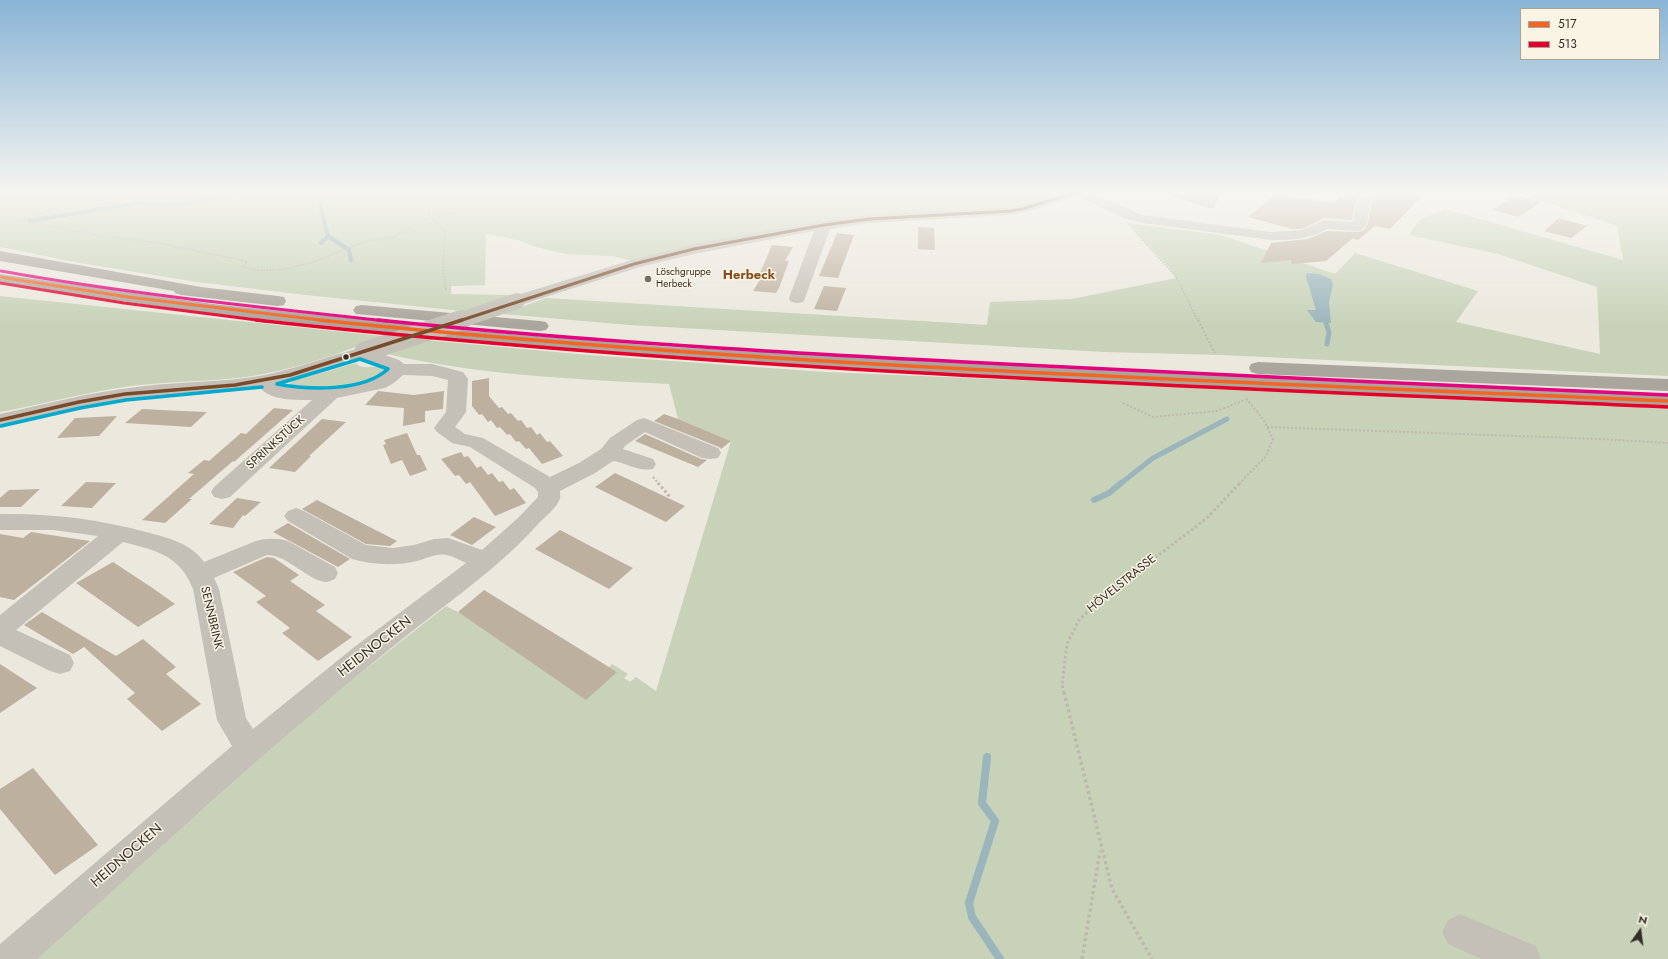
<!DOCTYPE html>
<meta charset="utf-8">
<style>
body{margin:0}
#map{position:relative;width:1668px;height:959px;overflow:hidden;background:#ebe8de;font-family:Jost,sans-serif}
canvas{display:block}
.legend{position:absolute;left:1520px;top:8px;width:140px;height:52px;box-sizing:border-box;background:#f9f4e4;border:1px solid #aaa498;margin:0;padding:5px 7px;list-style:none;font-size:12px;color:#342d26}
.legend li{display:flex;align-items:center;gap:8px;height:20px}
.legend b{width:20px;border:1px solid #aaa498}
.north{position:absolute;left:1620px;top:911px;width:40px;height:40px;-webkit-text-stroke:3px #f9f4e4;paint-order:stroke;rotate:14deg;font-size:11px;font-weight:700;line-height:16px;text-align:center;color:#342d26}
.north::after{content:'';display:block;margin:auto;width:14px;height:18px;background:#342d26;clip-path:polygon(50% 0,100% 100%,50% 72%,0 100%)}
</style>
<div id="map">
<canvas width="1668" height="959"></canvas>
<ul class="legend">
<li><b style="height:5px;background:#f26522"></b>517</li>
<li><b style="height:5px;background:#e4002b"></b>513</li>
</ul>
<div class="north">N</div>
</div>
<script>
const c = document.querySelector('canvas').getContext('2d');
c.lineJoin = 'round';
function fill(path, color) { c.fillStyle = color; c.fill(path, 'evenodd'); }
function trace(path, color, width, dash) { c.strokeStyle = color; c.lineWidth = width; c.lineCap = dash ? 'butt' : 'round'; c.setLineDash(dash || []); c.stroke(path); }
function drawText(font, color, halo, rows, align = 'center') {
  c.font = font + ' Jost,sans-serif'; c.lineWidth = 3; c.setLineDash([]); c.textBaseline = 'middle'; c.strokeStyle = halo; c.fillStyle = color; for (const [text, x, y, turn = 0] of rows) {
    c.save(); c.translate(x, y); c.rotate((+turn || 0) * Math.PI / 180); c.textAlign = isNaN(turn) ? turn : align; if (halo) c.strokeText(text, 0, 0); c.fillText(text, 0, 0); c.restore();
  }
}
fill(new Path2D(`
 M0 192H1064L1008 208 860 218 633 261 612 256 566 254 535 247 518 240 486 234 485 285 451 286V294L510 295 509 297 463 311 306 295 197 282 74 262 0 247Z
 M1516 192H1668V376L1222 355 1104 352 630 325 502 314 546 298 987 325 990 302 1072 299 1176 278 1170 269 1127 223 1221 235 1335 274 1355 253 1478 291 1456 322 1600 354 1597 287 1498 254 1409 235 1419 220 1445 209 1623 260 1617 226Z
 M0 296 382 336C338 355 293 370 246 377 208 382 169 381 131 386 87 392 44 404 0 412Z
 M425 340 588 355 825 372 1668 407V959H35L320 705 446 606 458 612 541 668 617 672 609 667 612 664 628 674 624 678 630 682 636 677 656 691 731 441 678 419 669 384C573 379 476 375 383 353Z
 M356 363C363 371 375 365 384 367L388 371 387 374 348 388 295 391 289 388V384L293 381Z`), '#c7d2b8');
fill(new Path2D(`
 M1307 273 1319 274 1331 279 1333 285 1329 302 1331 323 1316 322 1307 310H1316L1306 277Z`), '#9ab5bc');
trace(new Path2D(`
 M330 192 322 200 320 205 328 236 349 250 351 260
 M29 221 138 203 163 205 189 203 240 192
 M321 243 328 236`), '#9ab5bc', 4);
trace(new Path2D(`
 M1326 323 1329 332 1327 344
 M1120 484 1153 458 1227 419`), '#9ab5bc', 5);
trace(new Path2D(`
 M1094 500 1109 493 1121 483`), '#9ab5bc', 6);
trace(new Path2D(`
 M987 757 982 803 995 821 969 903 972 917 1000 959`), '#9ab5bc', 8);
fill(new Path2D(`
 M1168 192H1221L1214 208H1208L1167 194Z
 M1341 192H1362L1355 204 1352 220 1324 218 1302 229H1292L1248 217 1276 194 1335 203Z
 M1379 192H1426L1390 229 1375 226 1358 240 1353 238 1326 261 1292 264 1291 260 1261 263 1271 243 1308 239 1327 231 1357 232 1363 231 1368 224 1371 205Z
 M1515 195 1542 202 1518 217 1492 210Z
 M1559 218 1587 226 1571 238 1544 231Z
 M918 227 934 228 935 250 918 249Z
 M837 233 854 235 838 278 819 276Z
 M772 245 793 247 785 261H789L779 288 776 293 753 291 764 273H760Z
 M824 286 846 288 837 311 814 309Z
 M489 378V396L499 408 502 407 508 414 511 413 518 421 521 420 527 428 531 427 537 435 540 433 547 442 550 441 563 456 542 464 529 448 526 449 519 441 516 442 510 434 507 435 500 427 497 428 491 420 488 422 482 414 479 415 472 406V381Z
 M378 391 414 395 444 391 443 409 425 411V422L403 426 404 408 365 405Z
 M274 408 293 410 234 462 233 461 189 499H192L165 523 142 520 194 474 188 473 204 460 209 461 241 433 246 434Z
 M142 409 182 411 207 412 191 427 125 423Z
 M664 414 678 419 731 441 721 449 719 447 654 421Z
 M117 416 99 436 57 438 75 418Z
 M322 419 346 422 309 456H311L295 472 269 468Z
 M407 433 417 455H420L427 470 410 476 402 460 391 464 383 445 386 444 384 440Z
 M645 434 701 459 707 460 698 467 635 441Z
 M461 452 464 457 468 456 477 468 481 466 488 475 492 473 499 482 503 481 510 490 514 488 526 503 495 516 470 482 466 484 459 475 455 476 441 459Z
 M615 473 649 489 685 506 666 522 595 487Z
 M86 482 116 483 92 508 61 506Z
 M40 489 21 507H0V498L9 490Z
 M237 498 261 502 245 516 243 515 233 528 209 524Z
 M317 500 397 541 390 546 366 544 302 509Z
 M474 517 496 527 472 545 450 535Z
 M288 523 350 559 338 567 273 532Z
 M560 530 596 549 633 568 609 589 535 549Z
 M31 532 90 541 14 600 0 597V534L23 538Z
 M267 557 274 558 299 575 290 581 325 605 316 611 352 637 318 661 282 633 290 628 256 602 266 596 233 572Z
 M113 562 154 589 175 604 138 627 76 583Z
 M484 590 570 643 617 672 586 700 458 612Z
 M42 612 116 656 143 639 176 667 166 674 201 704 162 731 127 699 135 693 84 647 73 654 24 625Z
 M0 664 37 688 0 713Z
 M33 768 98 845 55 875 0 809V789Z`), '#beb09f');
trace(new Path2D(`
 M70 192 53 209 23 220 66 230 157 243 247 261 243 267 253 270H281L314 262 363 242 393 237 430 217 500 205 532 194 615 195 651 192
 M427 205 430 217 445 230 443 269 446 291
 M0 217 23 220
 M1134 231 1176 277 1198 321`), '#bdb8af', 1.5, [1.5, 1.5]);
trace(new Path2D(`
 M1198 320 1215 353
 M1123 403 1153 417 1217 411 1247 399
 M1267 427 1600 439 1668 443
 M653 477 659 484
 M1239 484 1266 456 1273 439 1263 419 1245 397`), '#bdb8af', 2, [2, 2]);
trace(new Path2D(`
 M658 483 670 497
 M1064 693 1062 685 1067 644 1079 620 1104 597 1207 518 1240 483`), '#bdb8af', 3, [2.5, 2.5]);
trace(new Path2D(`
 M1064 692 1112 889 1152 959
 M1082 959 1100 851`), '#bdb8af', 3.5, [3, 3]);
fill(new Path2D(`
 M1063 192H1090L1143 215 1271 232 1302 230 1324 220 1353 222 1356 204 1364 192H1378L1370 204 1367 224 1362 230 1357 231 1327 229C1310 240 1291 240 1271 240L1143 223 1126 219 1077 196 1027 212 1010 215 869 223 830 229 805 298 803 302 797 303 791 302 789 298 814 231 694 254 640 267 517 306 511 305 509 301 511 297 628 261 694 244 824 221 869 215 1010 207Z
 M364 347 370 348 373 351 399 360 404 364H432L463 372 468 379 466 412 455 427 465 434 483 438 550 477 579 463 601 449 610 438 637 420 644 418 718 448 721 453 718 458 710 459 702 458 645 432 625 446 623 449 653 459 656 464 653 469C638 472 627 463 613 461L595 473 560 491C560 495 561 497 559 501 555 509 546 516 540 522 511 555 476 582 442 608 300 717 170 840 37 959H0V944L232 746 217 720 193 589C180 555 155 550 123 542L16 630 70 655 74 663 70 671 60 674 50 671 0 646V615L98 536 53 530H0V514C50 513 98 519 146 532 168 538 191 543 204 562L256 541C267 538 277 538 288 541L335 567 338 573 335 579C332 580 328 582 326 582 308 581 288 555 267 555L214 578 219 589 246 718 253 729 353 648 466 563C460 560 453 556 446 555 437 553 426 559 417 561 396 566 373 565 352 559L288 521 284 516 288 511 296 508 304 511 366 545 393 548 414 545 434 539 448 538 482 550 519 517 538 497V492L535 488 470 447 452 443 437 432 434 428 446 412 448 380 432 376 403 375 394 383 385 388 337 398 230 497 222 499 214 497 211 492 214 487 312 400C295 400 271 401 259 387L124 400 77 408 0 426V414C46 404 91 392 137 387 180 381 223 383 265 375 299 368 331 355 364 347ZM360 359 385 368 387 370C366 387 300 395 277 384Z
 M1460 914 1536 946 1541 959H1481L1448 944 1442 932 1448 920Z`), '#c4c0b7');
fill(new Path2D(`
 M0 251 201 287 278 296 284 297 286 301 284 305 278 306 181 295 175 293 174 291 0 261Z
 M0 274 213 304 473 331 671 347 1054 368 1668 395V407L1054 380 671 357 473 341 213 314 0 284Z
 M362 305 540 321 546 322 549 326 546 330 540 331 356 314 353 310 356 306Z
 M1258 362 1668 379V391L1258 374 1251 372 1249 368 1251 364Z`), '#aaa69d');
trace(new Path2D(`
 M458 321 517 301`), '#c4c0b7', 16);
trace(new Path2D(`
 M364 352 461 320`), '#c4c0b7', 20);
trace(new Path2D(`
 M0 277 128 297 329 321`), '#f26522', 3);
trace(new Path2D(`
 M319 320C767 367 1218 381 1668 401`), '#f26522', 3.5);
trace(new Path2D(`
 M0 283 124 303 265 321`), '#e4002b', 3);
trace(new Path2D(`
 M256 320C725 372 1197 386 1668 407`), '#e4002b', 3.5);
trace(new Path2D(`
 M1 271C129 294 258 307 387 321`), '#e5007d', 3);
trace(new Path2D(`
 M378 320C600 343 822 355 1045 366 1253 377 1460 386 1668 395`), '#e5007d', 3.5);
trace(new Path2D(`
 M459 321 634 264 694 249 824 225 869 219 1010 211 1022 209 1077 192`), '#7a4b2a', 3);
trace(new Path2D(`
 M0 420 79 402 125 394 235 385 290 375 462 320`), '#7a4b2a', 3.5);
trace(new Path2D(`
 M360 359 388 369C363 392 309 390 277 384Z
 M1 426 80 408 126 400 262 387`), '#00a9ce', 3.5);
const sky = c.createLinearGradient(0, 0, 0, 326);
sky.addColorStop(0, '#89b4d6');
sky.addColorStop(0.59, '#f6f5f0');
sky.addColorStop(1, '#f6f5f000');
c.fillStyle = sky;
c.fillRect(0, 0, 1668, 326);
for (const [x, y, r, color] of [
 [648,279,4,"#746e66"],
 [346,357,3.5,"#342d26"]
]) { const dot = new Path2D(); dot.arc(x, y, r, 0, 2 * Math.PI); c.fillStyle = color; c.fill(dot); trace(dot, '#f9f4e4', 1.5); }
drawText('10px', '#342d26', '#f9f4e4', [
 ["Löschgruppe",656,273],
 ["Herbeck",656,285]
], 'left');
drawText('12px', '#342d26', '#f9f4e4', [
 ["SPRINKSTÜCK",276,443,-42],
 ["HÖVELSTRASSE",1122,584,-39],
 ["SENNBRINK",211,618,77]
]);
drawText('bold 13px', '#834d1f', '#f9f4e4', [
 ["Herbeck",749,276]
]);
drawText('14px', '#342d26', '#f9f4e4', [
 ["HEIDNOCKEN",375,647,-38],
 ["HEIDNOCKEN",127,856,-41]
]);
</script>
